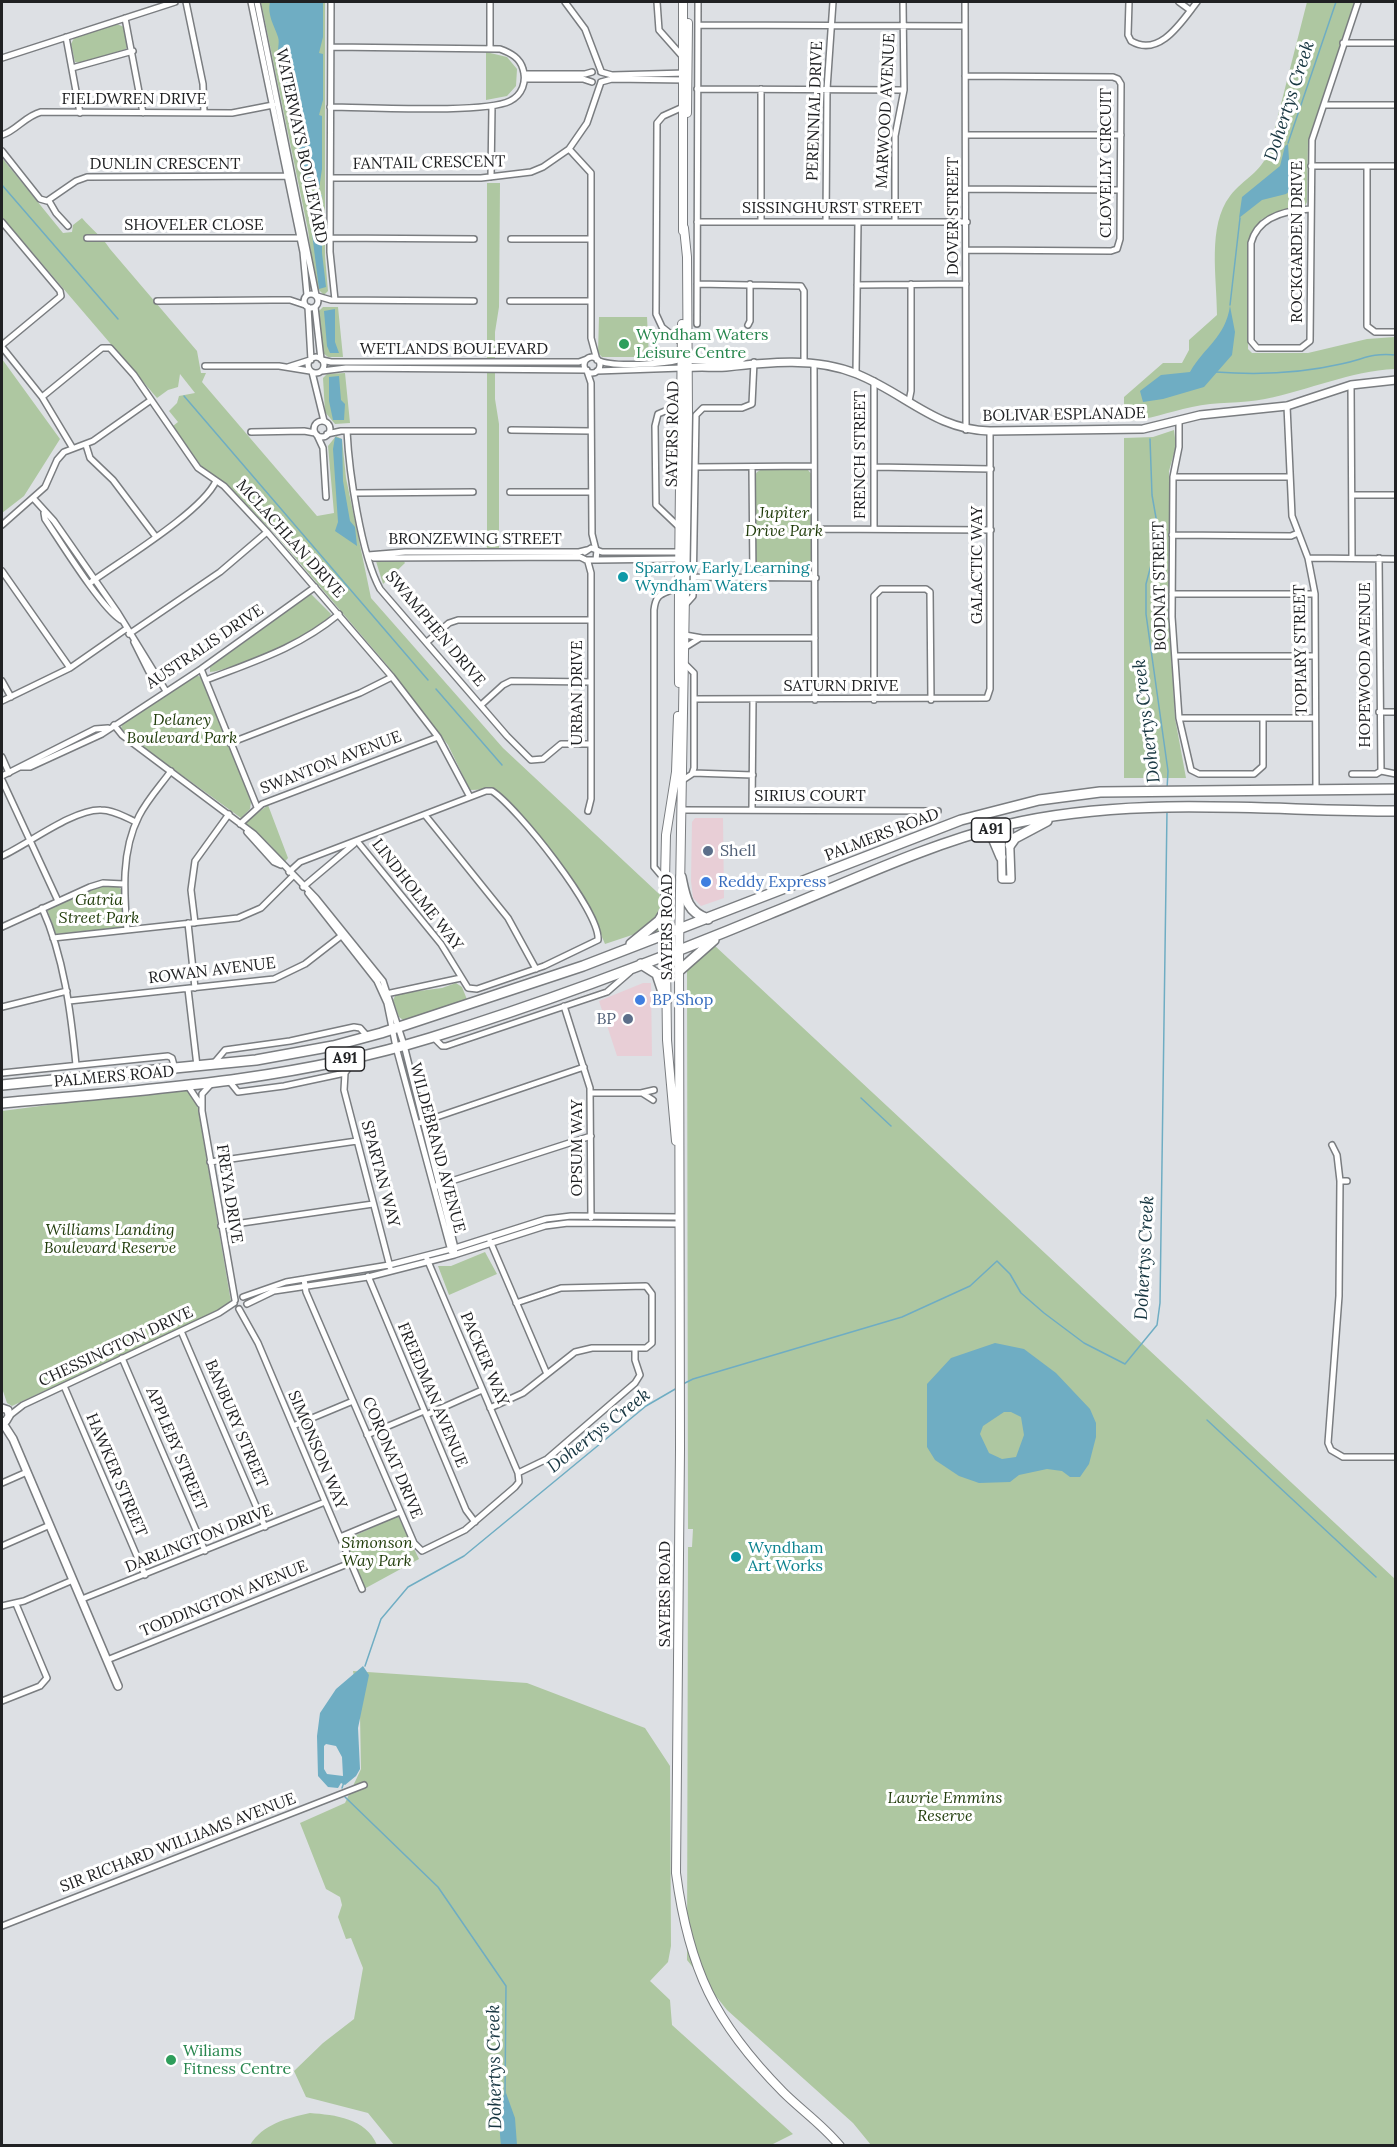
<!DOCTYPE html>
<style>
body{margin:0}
#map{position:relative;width:1397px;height:2147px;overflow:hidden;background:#dde0e4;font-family:Lora,serif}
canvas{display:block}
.frame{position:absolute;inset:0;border:3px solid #202123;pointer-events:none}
</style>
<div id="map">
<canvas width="1397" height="2147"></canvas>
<div class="frame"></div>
</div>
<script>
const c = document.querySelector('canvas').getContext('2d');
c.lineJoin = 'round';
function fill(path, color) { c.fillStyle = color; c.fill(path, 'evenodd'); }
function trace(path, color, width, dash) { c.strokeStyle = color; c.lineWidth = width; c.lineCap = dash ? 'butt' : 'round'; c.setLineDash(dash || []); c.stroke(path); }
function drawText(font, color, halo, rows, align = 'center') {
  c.font = font + ' Lora,serif'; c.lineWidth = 6; c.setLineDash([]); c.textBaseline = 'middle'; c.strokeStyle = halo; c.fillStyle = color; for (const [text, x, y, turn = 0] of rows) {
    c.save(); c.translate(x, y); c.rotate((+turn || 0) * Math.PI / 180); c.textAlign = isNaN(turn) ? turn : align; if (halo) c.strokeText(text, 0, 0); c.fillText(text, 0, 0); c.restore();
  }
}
fill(new Path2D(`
 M695 818H723L724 898 701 906 693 898 691 881 692 822Z
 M643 983H651L652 1056H617L599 1001Z`), '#e8ced6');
fill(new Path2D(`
 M261 2H325V256L328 291 324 295 315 286 308 230Z
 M1307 2H1355L1308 141 1307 202 1305 206 1262 219 1250 236 1248 349 1252 353H1308L1367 339 1395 337V369C1350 371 1310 390 1265 399 1241 404 1216 401 1192 407 1167 412 1151 420 1124 421V397L1163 363H1182L1189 350V340L1217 315C1217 278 1207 226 1230 196 1245 177 1260 174 1269 151Z
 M117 24 124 27 128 45 126 49 83 63 75 62 71 44 74 38Z
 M486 52 507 57 517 69 516 86 507 96 486 100Z
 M2 158 63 233 72 232 73 225 82 218C92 230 102 236 110 249L197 351 201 373H206L202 382 317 516 334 513 328 446 336 436 342 439 346 478 371 598 503 748 672 906V950L646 926 635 934 605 944 587 902 569 874 495 789 470 790 448 745 386 664 275 534 226 484 202 467 173 426 178 422 169 411 177 403 179 396 195 393 180 374 178 387 168 390 157 398 2 217Z
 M487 183H500L499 307 495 332V399L499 424V548H487Z
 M323 307H338L343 357H328L323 353 319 311Z
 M599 317H647L649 357H602L598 353Z
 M2 359 60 439 24 496 2 513Z
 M345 373 350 423 335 424 325 412 323 378 327 374Z
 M1174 430 1176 446 1169 471V618L1175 718 1186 778H1124V438L1153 437Z
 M762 469 808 470 813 476V571L808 576 756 574 754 477 757 472Z
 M401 557 405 563 383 584 375 558Z
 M311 594 331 614C323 632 230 671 210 672V667Z
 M196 675 203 678 251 802 250 809 241 818 128 736 121 728 123 723Z
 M268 805 288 858 283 864C277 849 261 835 246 826L247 821Z
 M104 885 117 886 121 889 123 927 56 934 47 909 89 889Z
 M714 945 1395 1579V2145H871L853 2123 727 2010 687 1960 688 1547H692L693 1529H688L687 967Z
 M456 983 462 987 468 1002 406 1022 399 1017 393 1000 396 994 442 988Z
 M187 1087 198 1108 231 1302 219 1310 12 1406 7 1403 2 1388V1111Z
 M485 1252 497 1274 449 1295 438 1266H451Z
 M398 1516 419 1559 364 1589 345 1540Z
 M353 1671 527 1683 645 1728 670 1766 671 1946 668 1962 650 1981 670 2000 672 2025 793 2134 769 2146 394 2145 368 2113 306 2097 294 2071 323 2043 354 2019 363 1968 351 1938 346 1939 338 1917 342 1905 340 1897 326 1889 300 1823 345 1803 361 1769 360 1715Z
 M310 2113C335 2115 366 2118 377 2145H250C263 2124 287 2118 310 2113Z`), '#aec7a1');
fill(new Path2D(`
 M270 2H323V37L319 53 323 54V100L319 115 322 116V169L319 189H304L302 184 297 131V125H300V114H289C287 92 281 77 278 56 277 50 280 43 278 37 274 25 267 15 270 2Z
 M1288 144 1291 190 1286 194 1262 200 1239 218 1242 197 1280 166 1285 146Z
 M311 195H322V253L326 287 319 289 308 202Z
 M1230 306 1235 332 1232 355 1204 387 1163 399 1143 402 1140 391 1161 375 1190 372C1205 346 1225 338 1230 306Z
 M335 309V342L339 353H330L327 346 324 311Z
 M339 376 341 400 345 404 344 420H333L329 401V377Z
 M335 437 342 439 343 481 350 521 355 527 357 546 335 531 338 522 333 449Z
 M995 1343 1024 1349 1056 1373 1090 1409 1096 1423V1437L1089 1464 1080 1477H1070L1062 1471 1047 1469 1019 1475 1010 1482 979 1483 959 1476 935 1460 927 1447V1384L951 1358ZM1004 1412H1011L1021 1417 1024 1435 1016 1457 1002 1459 989 1453 980 1434 983 1426Z
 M363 1666 369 1675 358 1728 360 1769 356 1776 345 1785 341 1783 338 1788 328 1787 318 1776 317 1736 320 1713 336 1689ZM326 1744 336 1746 342 1757 343 1776 327 1774 324 1769V1746Z
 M506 2093 515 2118 517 2145H501C500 2132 496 2102 506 2093Z`), '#6fadc3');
trace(new Path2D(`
 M1288 143 1336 2
 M2 185 118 319
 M1230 305 1240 218
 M1216 372C1256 375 1302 373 1341 364 1366 359 1368 353 1396 355
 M184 396 428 680
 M1150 439 1152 495 1159 535 1146 584V614L1168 771 1167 789
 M436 689 502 765
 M861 1098 891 1126
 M683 1384 693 1379 902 1317 970 1286 997 1261 1010 1274 1021 1293 1044 1313 1084 1343 1125 1364 1157 1325 1160 1303 1167 811
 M1207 1420 1376 1577
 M365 1666 381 1619 408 1587 464 1556 646 1406 677 1388
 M342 1788 344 1782
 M345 1797 438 1887 506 1986 505 2095`), '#6fadc3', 1.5);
const minor = new Path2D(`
 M186 2 203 84 204 113
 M251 2 303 252 307 295
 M257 2 316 295
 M331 2 330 252 335 300
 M565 2 585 29 601 71
 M657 2 659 30 682 56
 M965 2 966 430
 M1129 2 1128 35 1131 41C1160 58 1182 21 1197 2
 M1179 2 1190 10
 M125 18 143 113
 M698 25 965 26
 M66 37 80 113
 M1343 43H1396
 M490 47V2
 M2 58 175 2
 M72 68 133 51
 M601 72 612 75 686 73
 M524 74H585L592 72
 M965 76 1113 77 1118 79 1121 84 1120 239 1117 249 1111 251 967 250
 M525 79H583L592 82
 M601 82 612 79 686 80
 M697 89 904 90
 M761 89V222
 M1324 105H1396
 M330 107C366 107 484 114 510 101 522 95 527 82 523 69 520 58 511 53 500 49L331 47
 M2 135C16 131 25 116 41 112L232 113 273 105
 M966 135H1121
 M569 149 591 173V338L597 360
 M2 151 40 199 47 201 76 181 87 177 287 176
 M1311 166H1396
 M1367 166V326L1375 332H1396
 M491 177 492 106
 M331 178H481L531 172 543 167 569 149 587 123 601 82
 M967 189 1120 190
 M49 201 56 213 68 226
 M1311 209C1287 210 1258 216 1251 243V341L1257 348H1301L1310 341 1312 140 1358 2
 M2 222 60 291 61 296 2 345
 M697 222H967
 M826 222 827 89 833 2
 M895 222V136L904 90 903 2
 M87 238H300
 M330 238 474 239
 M511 239H591
 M697 284 801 286 804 291V363
 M857 285 966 284
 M304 301a7 7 0 1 1 14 0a7 7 0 1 1-14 0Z
 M317 296 331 300 474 301
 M157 301 272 300H290L305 305
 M510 301H591
 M308 307 311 360
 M315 307 321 359
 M697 324 698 2
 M748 325 750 321V284
 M682 343 662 327 656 314 657 123 663 116 683 107
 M2 347 42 397 72 447
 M308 365a8 8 0 1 1 16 0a8 8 0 1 1-16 0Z
 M584 365a8 8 0 1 1 16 0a8 8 0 1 1-16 0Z
 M322 360 331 362H579L587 359
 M597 360C613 368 665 364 682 359
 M814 364 815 700
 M205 366H279L310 371
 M288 367 310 360
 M322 371 346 368 587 370
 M587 371 591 383 592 534 596 550
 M597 371 682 368
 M312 372 324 421
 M856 373 858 222
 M1351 385 1352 558
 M42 397 102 348H110L134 375 198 468 224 486 267 532 392 677 438 737 470 797
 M909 401 911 391V284
 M1287 406 1292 516 1308 558 1315 594 1316 790
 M1179 420V447L1173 477 1172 617 1179 718 1191 770 1199 774H1254L1263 766V718
 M314 429a8 8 0 1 1 16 0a8 8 0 1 1-16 0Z
 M511 430 591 431
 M347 431C349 472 361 554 380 589L507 736 531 760 543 759 561 744H591
 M251 432 304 431 315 433
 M327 434 341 431H473
 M317 435 323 448 326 497
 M86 445 90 458 113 480 156 537
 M696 467 814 466
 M752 467 753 578
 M874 467 991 469
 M1173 477H1289
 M510 492H591
 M355 493 473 492
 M1353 495H1396
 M34 499 54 521 118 613 166 691
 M44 513 45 519C60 541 101 608 121 620
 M2 525 45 487 57 460 64 452 93 441 151 400
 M679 527 656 505 655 426 658 414 682 404
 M815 529 991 530
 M874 529V381
 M1172 535 1291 536 1298 533
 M585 552 591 548 602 552H678
 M368 555 405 552H579L587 550
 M368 555 374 558 580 557 586 560
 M1308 558 1396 559
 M1379 558 1381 771
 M586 560H596L597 550
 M597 560 679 559
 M2 571 70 668
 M694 577 816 578
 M90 583C120 561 202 512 216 481
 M1172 594H1315
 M685 605 693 596 696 415 703 408H742L752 404 754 362
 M129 634 220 572 267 532
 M685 635 702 638H815
 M134 642 149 672 157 678
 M427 642 449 623 458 620H590
 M684 648 700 638
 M1175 656H1315
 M201 669 257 807
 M206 680C255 661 298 648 339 614
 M2 681 11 697
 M694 699 987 698 990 689V431
 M874 700V596L881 589H926L930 592 931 700
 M2 701 70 668 126 629
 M481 705 503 685 511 681 591 682
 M1379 712H1396
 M1179 718H1315
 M114 725 122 735 254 834 316 898 383 981 404 1045 455 1248 454 1255
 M230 743 360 693 392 677
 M2 757 9 773
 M22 767H30L102 734 201 669 315 587
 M693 773 753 775
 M1352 774H1376L1381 771 1396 774
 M2 776 95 729 108 728
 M2 780 58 901
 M683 780 692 774 694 768V673L684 663
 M752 809 753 700
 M682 810 938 811
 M588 811 591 799V573L588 562
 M425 815 508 918 536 969
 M240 824 262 804 438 737
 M247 832 274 862 281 865
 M2 856C27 845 73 809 101 810 113 810 125 817 136 822
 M289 872 300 862 486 791H492C516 806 601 912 598 940L544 966 477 989 468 988 441 944 357 841
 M665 880 654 867V610C656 591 664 595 677 587
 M303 887 354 844
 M308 893 377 981 387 1003 396 1047 451 1251
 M42 908C64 957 71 1013 76 1065
 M188 923 195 988
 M195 923 191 890 195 861 229 814
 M2 927 90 887 103 883 124 884
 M127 930C124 893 121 851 139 816 147 800 160 786 171 771
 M53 938 238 918 261 908 293 876
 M188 989 197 1066
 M386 994 461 978
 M69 1001 274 979 305 964 341 936
 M564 1006 590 1088 591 1218
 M2 1007 67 991
 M433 1037 442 1046H446L607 992 630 972
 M214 1063 225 1050 290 1041 354 1027 360 1028 368 1037
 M2 1073 168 1056 172 1058 175 1069
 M345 1073 344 1090 390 1267
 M230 1082 238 1092 284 1086 345 1073 355 1059
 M211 1084 202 1094V1111L235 1300
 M188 1086 200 1104
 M591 1093H641L654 1090
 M642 1093 653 1100
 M419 1123 584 1067
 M1332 1145 1337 1155 1340 1181H1347
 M210 1162 357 1141
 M1340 1181 1339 1296 1328 1443 1331 1450 1343 1457H1396
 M436 1186 591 1136
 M221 1226 373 1204
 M490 1241 547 1374
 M427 1259 518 1473
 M368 1276 466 1510 475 1522
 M304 1279 306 1292 414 1543 422 1551 465 1530 515 1487 519 1482 518 1473 547 1459 635 1383 640 1375 635 1360V1348
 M243 1297 286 1282 389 1265 455 1248 546 1219 571 1216 680 1217
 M247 1304 274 1291 368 1277 454 1255 545 1226 568 1223 680 1224
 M239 1309 258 1343 362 1589
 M181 1331 265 1527
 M122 1358 205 1551
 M64 1386 145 1575
 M490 1408 523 1393 575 1352 592 1348H646L652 1343V1294L646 1286 561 1288 516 1303
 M426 1415 482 1390
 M9 1416 23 1405 219 1313 234 1303
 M293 1426 353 1401
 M367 1435 424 1411
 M2 1483 27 1472
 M340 1537 400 1512
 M2 1546 50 1525
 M82 1599 325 1502
 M2 1606 24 1601 73 1580
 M107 1660 350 1563
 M2 1701 40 1686 47 1678 16 1604
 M2 1926 364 1785`);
const tertiary = new Path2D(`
 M683 359 740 362
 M685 368C699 366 713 368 726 367 769 362 816 357 857 374 906 394 936 430 990 431L1143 429 1200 415 1287 406 1351 385 1396 380
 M1001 827 1002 879H1011L1009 825
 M2 1408 8 1410 9 1416 6 1421 2 1422
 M2 1422 13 1439 118 1686`);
const secondary = new Path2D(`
 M683 2V231
 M687 113 688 23
 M684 228 687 257 688 415 679 950 680 1449 676 1873C689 1969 714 2022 783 2092 801 2110 823 2125 840 2146
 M679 683C678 563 681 444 682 324
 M676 1141 667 1040 665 880 666 835 676 772 678 716`);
const trunk = new Path2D(`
 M982 832 993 838 1001 857
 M1010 845 1015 838 1047 821
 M681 877C685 897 687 912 708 919
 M631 944 659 921 665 911
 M641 964 657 974 666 1001
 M680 970 714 940
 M2 1085 256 1060 333 1046 381 1033 583 966 961 820 1039 800 1100 792 1396 789
 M2 1103C146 1090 290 1081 430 1038 544 1003 658 960 769 914 847 883 925 845 1006 825 1132 795 1267 811 1396 811`);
trace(minor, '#7a7d80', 8);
trace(tertiary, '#7a7d80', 10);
trace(secondary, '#7a7d80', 10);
trace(trunk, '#7a7d80', 12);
trace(minor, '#fff', 5);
trace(tertiary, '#fff', 7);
trace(secondary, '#fff', 8);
trace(trunk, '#fff', 9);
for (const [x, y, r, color] of [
 [624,344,6,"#2e9e5b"],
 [623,577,6,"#0f9aa8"],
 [708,851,6,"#5c6f8a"],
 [706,882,6,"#3f7fe0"],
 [640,1000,6,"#3f7fe0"],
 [628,1019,6,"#5c6f8a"],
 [736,1557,6,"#0f9aa8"],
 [171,2060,6,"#2e9e5b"]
]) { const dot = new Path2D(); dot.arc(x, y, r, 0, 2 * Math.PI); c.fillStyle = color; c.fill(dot); trace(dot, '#fff', 2); }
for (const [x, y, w] of [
 [991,830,39],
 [345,1059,39]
]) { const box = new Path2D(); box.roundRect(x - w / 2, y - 12, w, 24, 4.5); c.fillStyle = '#fff'; c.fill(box); trace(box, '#202123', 1.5); }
drawText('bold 15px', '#202123', null, [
 ["A91",991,830],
 ["A91",345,1059]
]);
drawText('16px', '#202123', '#fff', [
 ["FIELDWREN DRIVE",134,99],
 ["PERENNIAL DRIVE",815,111,-88],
 ["MARWOOD AVENUE",886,111,-87],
 ["WATERWAYS BOULEVARD",301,146,78],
 ["FANTAIL CRESCENT",429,163,-1],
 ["CLOVELLY CIRCUIT",1106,163,-90],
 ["DUNLIN CRESCENT",165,164],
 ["SISSINGHURST STREET",832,208],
 ["DOVER STREET",953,216,-90],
 ["SHOVELER CLOSE",194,225],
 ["ROCKGARDEN DRIVE",1297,242,-90],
 ["WETLANDS BOULEVARD",454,349],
 ["BOLIVAR ESPLANADE",1064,415,-1],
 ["SAYERS ROAD",673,434,-89],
 ["FRENCH STREET",860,455,-90],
 ["MCLACHLAN DRIVE",290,539,48],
 ["BRONZEWING STREET",475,539],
 ["GALACTIC WAY",977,565,-90],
 ["BODNAT STREET",1160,586,-91],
 ["SWAMPHEN DRIVE",435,629,50],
 ["AUSTRALIS DRIVE",205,647,-34],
 ["TOPIARY STREET",1301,650,-91],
 ["HOPEWOOD AVENUE",1365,665,-90],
 ["SATURN DRIVE",841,686],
 ["URBAN DRIVE",577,693,-90],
 ["SWANTON AVENUE",331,763,-21],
 ["SIRIUS COURT",810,796],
 ["PALMERS ROAD",882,835,-21],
 ["LINDHOLME WAY",417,895,52],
 ["SAYERS ROAD",667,927,-90],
 ["ROWAN AVENUE",212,971,-7],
 ["PALMERS ROAD",114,1077,-5],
 ["WILDEBRAND AVENUE",437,1148,75],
 ["OPSUM WAY",577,1148,-90],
 ["SPARTAN WAY",380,1174,75],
 ["FREYA DRIVE",229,1194,81],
 ["CHESSINGTON DRIVE",116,1347,-25],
 ["PACKER WAY",484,1359,67],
 ["FREEDMAN AVENUE",432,1395,67],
 ["BANBURY STREET",236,1424,67],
 ["APPLEBY STREET",176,1449,67],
 ["SIMONSON WAY",317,1450,67],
 ["CORONAT DRIVE",392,1458,67],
 ["HAWKER STREET",116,1475,67],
 ["DARLINGTON DRIVE",199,1539,-22],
 ["SAYERS ROAD",665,1594,-90],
 ["TODDINGTON AVENUE",224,1599,-22],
 ["SIR RICHARD WILLIAMS AVENUE",178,1843,-21]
]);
drawText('16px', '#27864d', '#fff', [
 ["Wyndham Waters",636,335],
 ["Leisure Centre",636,353],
 ["Wiliams",183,2051],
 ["Fitness Centre",183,2069]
], 'left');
drawText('italic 16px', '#1e3a08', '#fff', [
 ["Jupiter",784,513],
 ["Drive Park",784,531],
 ["Delaney",182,720],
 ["Boulevard Park",182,738],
 ["Gatria",99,900],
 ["Street Park",99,918],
 ["Williams Landing",110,1230],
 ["Boulevard Reserve",110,1248],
 ["Simonson",377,1543],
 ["Way Park",377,1561],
 ["Lawrie Emmins",945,1798],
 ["Reserve",945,1816]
]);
drawText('16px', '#0d838f', '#fff', [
 ["Sparrow Early Learning",635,568],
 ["Wyndham Waters",635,586],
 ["Wyndham",748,1548],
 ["Art Works",748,1566]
], 'left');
drawText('16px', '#4e5e75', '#fff', [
 ["Shell",720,851],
 ["BP",616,1019,"right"]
], 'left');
drawText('16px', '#366cbe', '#fff', [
 ["Reddy Express",718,882],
 ["BP Shop",652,1000]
], 'left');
drawText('italic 18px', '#173641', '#fff', [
 ["Dohertys Creek",1290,101,-72],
 ["Dohertys Creek",1147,721,-97],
 ["Dohertys Creek",1145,1258,-87],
 ["Dohertys Creek",599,1431,-38],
 ["Dohertys Creek",495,2067,-91]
]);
</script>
